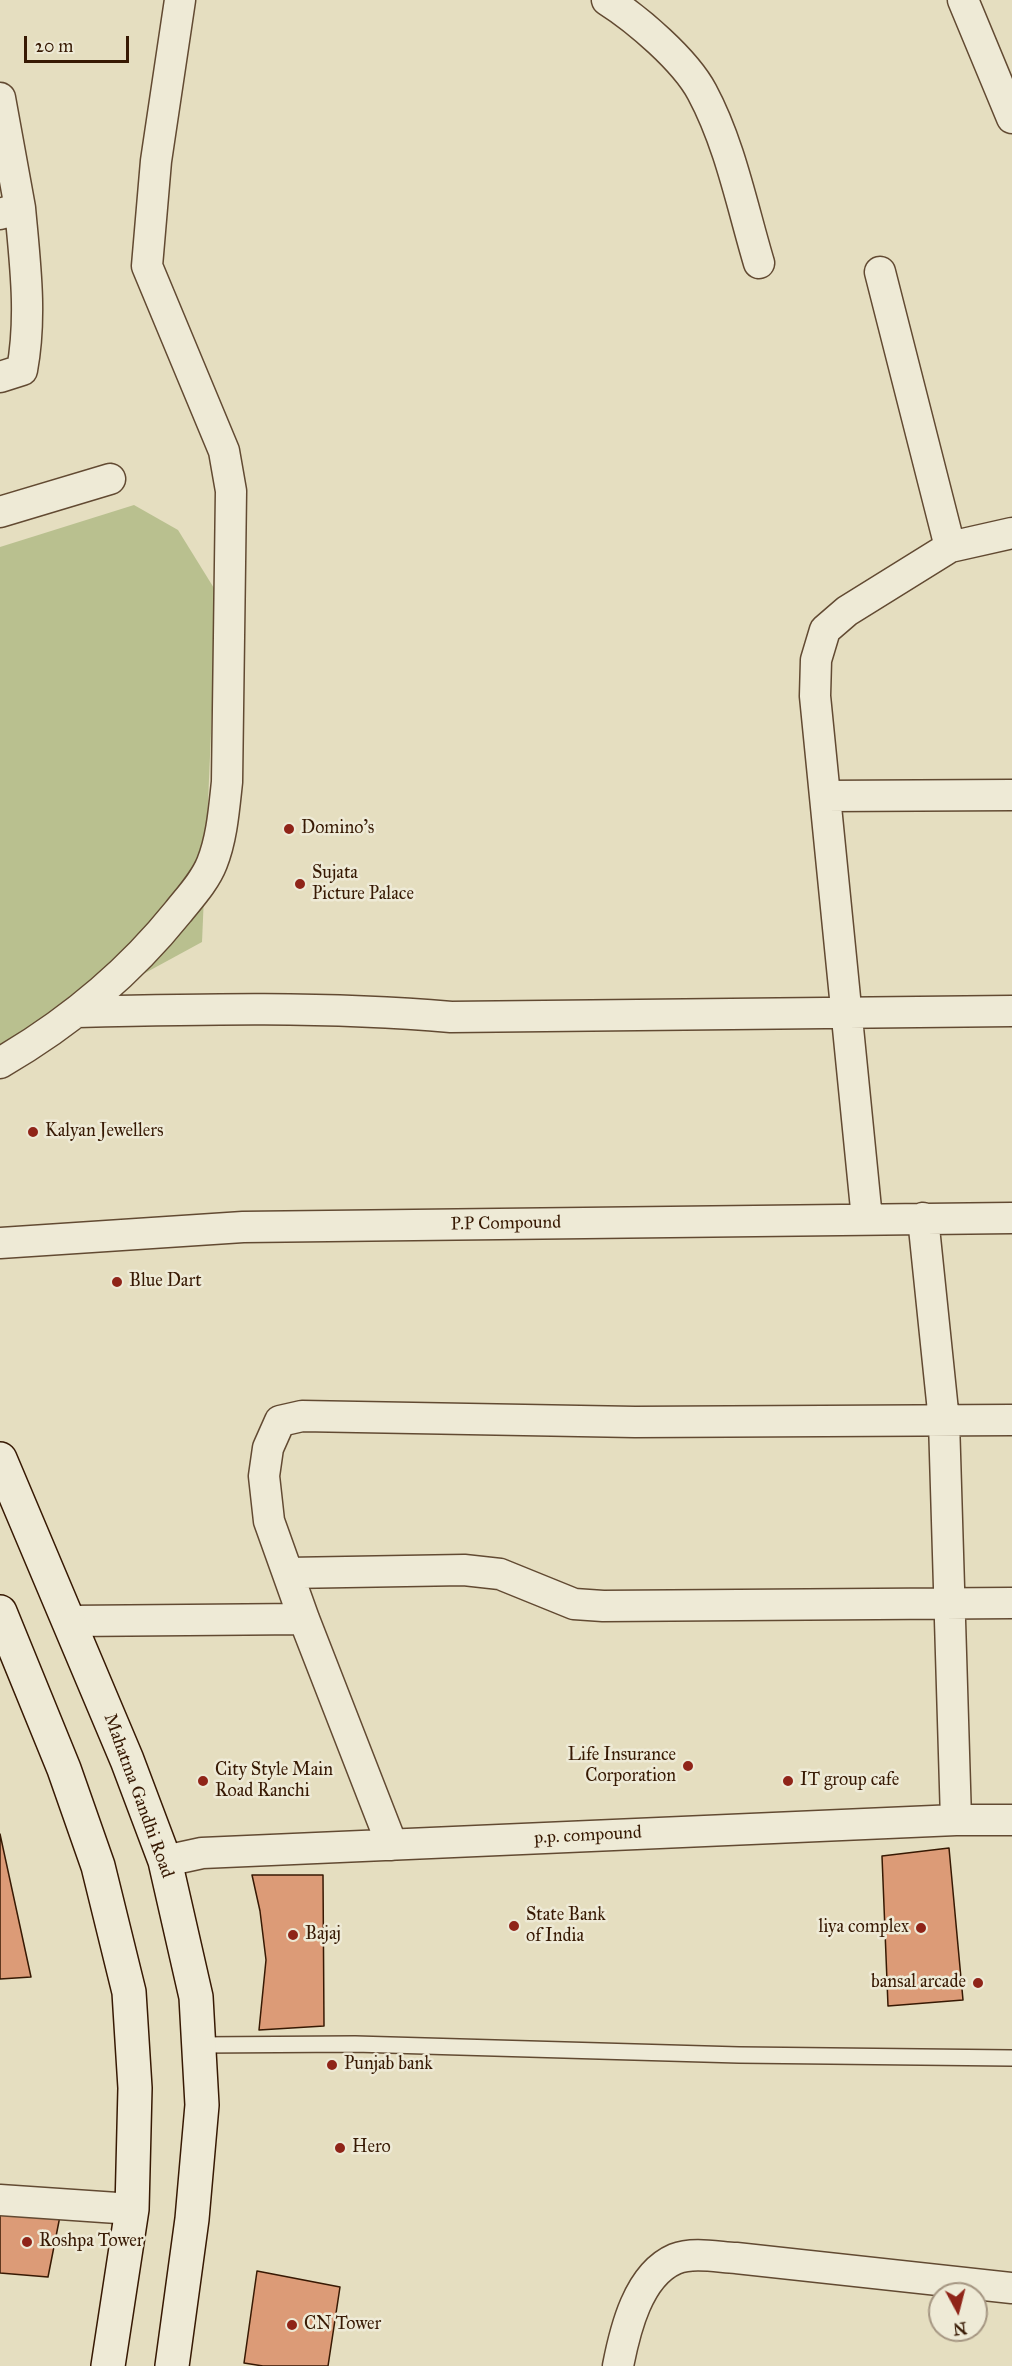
<!DOCTYPE html>
<style>
body{margin:0}
#map{position:relative;width:1012px;height:2366px;overflow:hidden;background:#e5dec0;font-family:"IM FELL Great Primer",serif}
canvas{display:block}
.north{position:absolute;left:928px;top:2282px;width:60px;height:60px;box-sizing:border-box;background:#eeead6;border:2px solid #a59682;border-radius:50%;rotate:173deg;font-size:16px;font-weight:700;line-height:24px;text-align:center;color:#371903}
.north::after{content:'';display:block;margin:auto;width:21px;height:27px;background:#8f2418;clip-path:polygon(50% 0,100% 100%,50% 72%,0 100%)}
.scale{position:absolute;left:24px;top:36px;width:105px;height:27px;box-sizing:border-box;border:3px solid #371903;border-top:0;padding-left:8px;font-size:18px;line-height:21px;white-space:nowrap;color:#371903;-webkit-text-stroke:4px #eeead6;paint-order:stroke}
</style>
<div id="map">
<canvas width="1012" height="2366"></canvas>
<div class="north">N</div>
<div class="scale">20 m</div>
</div>
<script>
const c = document.querySelector('canvas').getContext('2d');
c.lineJoin = 'round';
function fill(path, color) { c.fillStyle = color; c.fill(path, 'evenodd'); }
function trace(path, color, width, dash) { c.strokeStyle = color; c.lineWidth = width; c.lineCap = dash ? 'butt' : 'round'; c.setLineDash(dash || []); c.stroke(path); }
function drawText(font, color, halo, rows, align = 'center') {
  c.font = font + ' "IM FELL Great Primer",serif'; c.lineWidth = 5; c.setLineDash([]); c.textBaseline = 'middle'; c.strokeStyle = halo; c.fillStyle = color; for (const [text, x, y, turn = 0] of rows) {
    c.save(); c.translate(x, y); c.rotate((+turn || 0) * Math.PI / 180); c.textAlign = isNaN(turn) ? turn : align; if (halo) c.strokeText(text, 0, 0); c.fillText(text, 0, 0); c.restore();
  }
}
fill(new Path2D(`
 M134 505 178 530 217 593 202 942 0 1052V547Z`), '#b9c08f');
const building = new Path2D(`
 M0 1834 31 1977 0 1979Z
 M949 1848 963 2000 888 2006 882 1856Z
 M252 1875H323L324 2026 259 2030 266 1960 260 1911Z
 M0 2207 61 2211 48 2277 0 2273Z
 M257 2271 340 2287 328 2366H263L244 2363Z`);
fill(building, '#dc9b77');
trace(building, '#371903', 1.5);
const service = new Path2D(`
 M199 2045 355 2044 739 2055 1012 2058`);
const minor = new Path2D(`
 M607 0C637 19 685 60 702 92 730 144 742 206 759 263
 M963 0 1012 118
 M0 98 20 208
 M0 214 20 208C25 263 32 316 22 370L0 377
 M880 272 950 547
 M0 512 110 479
 M825 796 1012 795
 M77 1012C202 1009 327 1006 451 1017L1012 1011
 M0 1063C67 1024 129 973 178 912 190 897 205 881 212 863 222 838 224 809 227 782L231 491 224 451 147 266 156 161 180 0
 M923 1218 944 1421 956 1820
 M867 1219 815 696 816 660 825 630 847 611 950 547 1012 533
 M0 1243 243 1227 1012 1218
 M288 1573 464 1570 500 1574 574 1604 603 1606 1012 1603
 M70 1621 304 1619
 M392 1845 304 1619 269 1521 264 1476 268 1448 280 1421 302 1416 635 1422 1012 1420
 M165 1861 202 1853 956 1820H1012
 M0 2200 132 2209
 M618 2366C625 2330 638 2275 675 2259 693 2252 717 2257 736 2258L1012 2288`);
const secondary = new Path2D(`
 M0 1459 127 1760 165 1861 196 1997 202 2105 192 2219 172 2366
 M0 1612 64 1769 98 1866 129 1992 135 2088 132 2209 108 2366`);
trace(service, '#624a32', 18);
trace(minor, '#624a32', 33);
trace(secondary, '#371903', 36);
trace(service, '#eeead6', 15);
trace(minor, '#eeead6', 30);
trace(secondary, '#eeead6', 33);
for (const [x, y, r, color] of [
 [289,829,6,"#8f2418"],
 [300,884,6,"#8f2418"],
 [33,1132,6,"#8f2418"],
 [117,1282,6,"#8f2418"],
 [688,1766,6,"#8f2418"],
 [203,1781,6,"#8f2418"],
 [788,1781,6,"#8f2418"],
 [514,1926,6,"#8f2418"],
 [921,1928,6,"#8f2418"],
 [293,1935,6,"#8f2418"],
 [978,1983,6,"#8f2418"],
 [332,2065,6,"#8f2418"],
 [340,2148,6,"#8f2418"],
 [27,2242,6,"#8f2418"],
 [292,2325,6,"#8f2418"]
]) { const dot = new Path2D(); dot.arc(x, y, r, 0, 2 * Math.PI); c.fillStyle = color; c.fill(dot); trace(dot, '#eeead6', 2); }
drawText('18px', '#371903', '#eeead6', [
 ["Domino's",301,829],
 ["Sujata",312,874],
 ["Picture Palace",312,895],
 ["Kalyan Jewellers",45,1132],
 ["Blue Dart",129,1282],
 ["Life Insurance",676,1756,"right"],
 ["Corporation",676,1777,"right"],
 ["City Style Main",215,1771],
 ["Road Ranchi",215,1792],
 ["IT group cafe",800,1781],
 ["State Bank",526,1916],
 ["of India",526,1937],
 ["liya complex",909,1928,"right"],
 ["Bajaj",305,1935],
 ["bansal arcade",966,1983,"right"],
 ["Punjab bank",344,2065],
 ["Hero",352,2148],
 ["Roshpa Tower",39,2242],
 ["CN Tower",304,2325]
], 'left');
drawText('18px', '#371903', '#eeead6', [
 ["P.P Compound",506,1224,-1],
 ["Mahatma Gandhi Road",138,1796,70],
 ["p.p. compound",588,1836,-3]
]);
</script>
